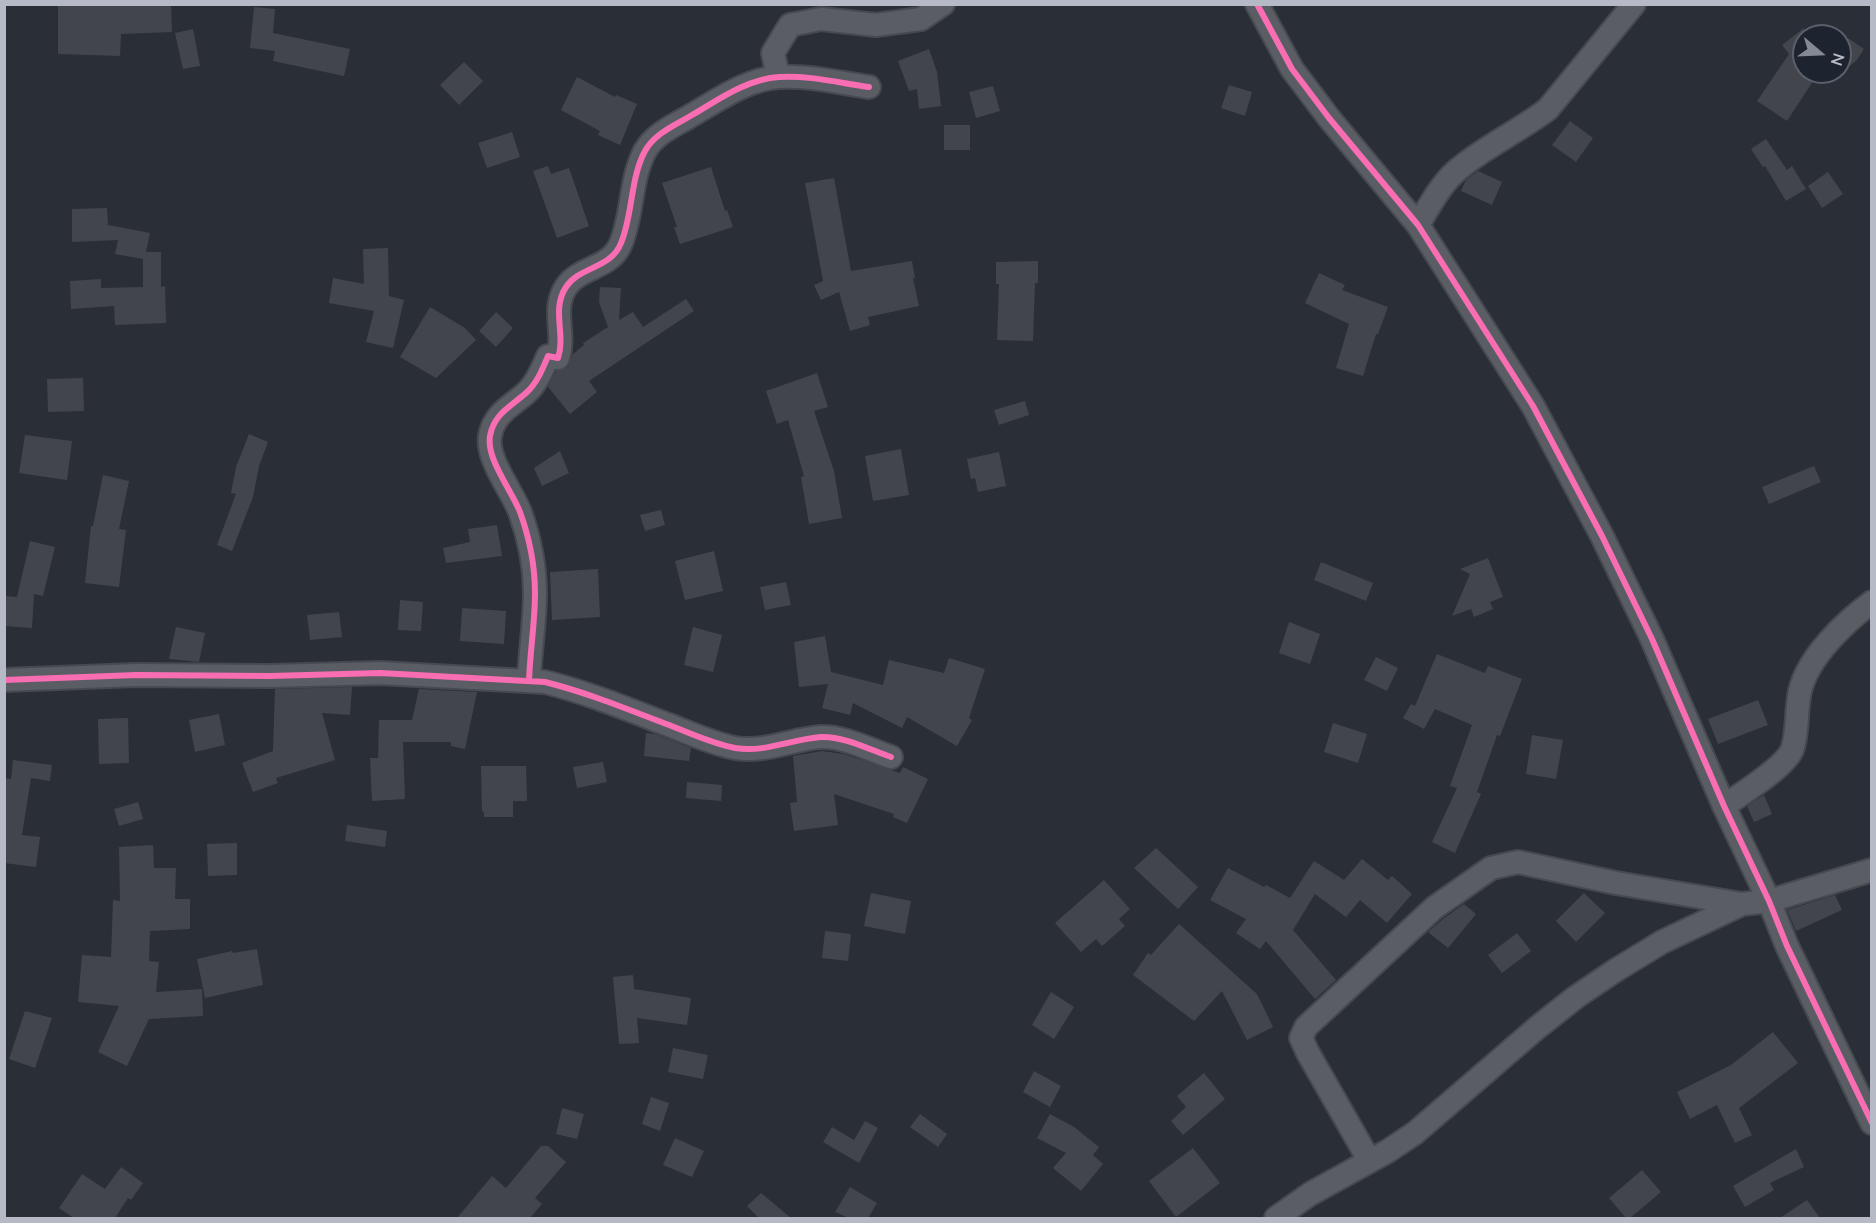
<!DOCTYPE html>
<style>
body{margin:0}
#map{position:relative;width:1876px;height:1223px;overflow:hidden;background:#2a2e36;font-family:"Nunito Sans",sans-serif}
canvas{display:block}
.frame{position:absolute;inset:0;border:6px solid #b5bac6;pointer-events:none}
.north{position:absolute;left:1792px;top:24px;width:60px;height:60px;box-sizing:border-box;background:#1e242f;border:2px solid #5a606b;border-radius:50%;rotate:109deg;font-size:16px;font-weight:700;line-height:24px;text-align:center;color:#b5bac6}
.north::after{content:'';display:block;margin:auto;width:21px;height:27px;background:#848994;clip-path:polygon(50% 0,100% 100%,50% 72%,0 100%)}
</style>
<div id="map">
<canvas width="1876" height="1223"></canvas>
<div class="frame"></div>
<div class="north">N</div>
</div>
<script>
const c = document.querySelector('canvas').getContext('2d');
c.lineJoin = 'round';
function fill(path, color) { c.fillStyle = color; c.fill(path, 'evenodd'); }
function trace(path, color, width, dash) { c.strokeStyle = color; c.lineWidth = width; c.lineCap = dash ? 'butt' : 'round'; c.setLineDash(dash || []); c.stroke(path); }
fill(new Path2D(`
 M58 4H171L172 32 121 34 120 56 58 54Z
 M254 7 275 9 273 33 350 49 344 76 273 61 275 51 250 48Z
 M1804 28V72H1819L1787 121 1757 101 1789 54 1782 45Z
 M193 29 200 66 183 69 175 33Z
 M1848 38 1864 49 1857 60 1840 74V50Z
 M929 49 937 72 941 106 919 109 917 89 909 91 898 61Z
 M464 62 483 81 459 105 440 85Z
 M577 77 615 97 616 95 637 104 620 145 598 135 600 131 561 110Z
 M1229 85 1252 92 1245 116 1221 108Z
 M993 86 1000 111 976 118 969 92Z
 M1570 121 1593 138 1576 162 1552 145Z
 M944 125H970V150H944Z
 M512 132 520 157 487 168 478 143Z
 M1766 139 1787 170 1792 166 1806 189 1786 201 1765 166 1763 167 1751 149Z
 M548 166 551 174 569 168 589 226 557 238 533 171Z
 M711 167 725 211 727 210 733 227 680 244 674 227H677L662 183Z
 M1478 171 1502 182 1492 205 1461 191 1466 180Z
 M1828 172 1843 194 1822 208 1808 186Z
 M834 178 851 271 912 261 915 278H913L919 306 868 317 870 325 850 331 839 292 821 300 814 285 823 281 805 183Z
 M107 208 108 225 150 233 146 252H161V287L165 286 166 323 115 325 114 306 71 309 70 281 101 279V288L143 287V259L115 254 118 240 72 242V209Z
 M388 248 389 296 404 300 393 348 366 342 374 311 329 303 333 278 364 284 363 249Z
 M1038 261V283H1035L1033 341 997 340 999 284H996V262Z
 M1319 273 1345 285 1342 290 1388 307 1378 334H1376L1363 376 1336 368 1349 324 1305 303Z
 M600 287 621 288 619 320 633 312 643 327 686 299 694 311 589 381 597 392 570 414 548 387 556 371 568 367 573 354 584 345 583 343 608 327 599 302Z
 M430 307 465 328 476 340 436 378 400 357Z
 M496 312 513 328 496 347 479 331Z
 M817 373 828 407 814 411 834 471 842 518 809 524 801 477 804 476 788 420 777 424 766 391Z
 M83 378 84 411 48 412 47 379Z
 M1025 401 1029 415 999 425 994 410Z
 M249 434 268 442 259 466 253 497 232 551 217 545 236 494 231 493 236 467Z
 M25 435 72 441 67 480 19 473Z
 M901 449 909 495 873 501 865 456Z
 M560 451 569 473 542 486 534 468Z
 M999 452 1006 486 978 492 975 478 971 479 967 459Z
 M1814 466 1821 482 1769 504 1762 487Z
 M103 475 129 481 119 529 126 530 119 587 85 583 91 526H93Z
 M661 510 665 525 645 531 640 515Z
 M497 525 502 556 446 563 443 548 470 542 468 529Z
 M30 541 55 547 43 596 34 594 32 628 4 626V596L17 597Z
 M714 551 723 591 685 600 675 561Z
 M1488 558 1503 597 1490 602 1493 609 1474 617 1471 609 1452 616 1470 574 1460 569Z
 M1321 562 1373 583 1366 601 1314 580Z
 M598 569 600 617 552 620 550 572Z
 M786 582 791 605 765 610 760 587Z
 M400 600 423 602 421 631 398 630Z
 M462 608 506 611 504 644 460 641Z
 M339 612 342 637 310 640 307 615Z
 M1289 622 1320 634 1310 664 1279 653Z
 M176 627 205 633 199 662 169 659Z
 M693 627 722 635 713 672 684 665Z
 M825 636 831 672 883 685 889 660 944 673 949 658 985 669 969 718 972 720 957 746 907 717 902 728 853 703 850 715 822 708 828 684 799 687 794 642Z
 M1437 654 1485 673 1488 666 1522 679 1500 736 1497 735 1477 792 1481 794 1455 853 1432 842 1457 788 1450 786 1472 725 1435 709 1424 729 1403 718 1411 704 1415 706Z
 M1376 657 1398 668 1387 691 1364 680Z
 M352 687 350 715 322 713 335 760 276 778 278 783 253 792 242 763 273 751 275 689Z
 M419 689 477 692 465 749 451 746V742H403L405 799 372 801 370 758H378L379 720H412Z
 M1758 700 1768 725 1718 744 1708 719Z
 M219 714 225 745 195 752 189 720Z
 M128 718 129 763 99 764 98 719Z
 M1333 723 1367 734 1358 763 1324 752Z
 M646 733 655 734 691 748 689 761 644 756Z
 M1532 735 1563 740 1556 779 1526 774Z
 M822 751 844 754 900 773 903 767 928 779 907 823 893 817 894 814 834 794 838 825 794 831 790 803 797 802 793 756Z
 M13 760 52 765 50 781 31 778 22 835 40 837 36 867 4 863V778L11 779Z
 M603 762 607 782 577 788 573 767Z
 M481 766H526L527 801H513V817H484V812L482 811Z
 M687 782 722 785 721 801 686 798Z
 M1764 795 1772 814 1754 822 1747 806Z
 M138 802 143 819 119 826 114 809Z
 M347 825 387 831 385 847 345 841Z
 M237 843V875L208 876 207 844Z
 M153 845 154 868H176L175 899H190V929L150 931 149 961 159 962 156 992 202 989 203 1016 149 1019 127 1066 98 1052 119 1006 78 1002 82 955 111 957 113 900 120 901 119 847Z
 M1156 848 1198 887 1178 909 1134 868Z
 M1362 859 1388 880 1392 876 1412 894 1387 923 1360 900 1346 917 1315 894 1293 930 1336 980 1315 999 1266 941 1260 949 1236 933 1246 919 1210 900 1228 868 1264 887 1266 885 1290 898 1314 861 1344 880Z
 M1104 880 1130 909 1119 919 1125 926 1102 946 1096 939 1081 952 1055 923Z
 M871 893 911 901 905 934 864 926Z
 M1584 893 1605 913 1576 942 1556 921Z
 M1835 895 1842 910 1796 931 1787 910Z
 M1464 904 1476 914 1448 948 1428 932 1443 919Z
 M1179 924 1257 994 1273 1027 1247 1040 1222 991 1194 1021 1133 975 1148 953 1151 955Z
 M825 931 851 934 848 961 822 958Z
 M1517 933 1531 951 1502 973 1488 955Z
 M257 949 263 985 205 998 197 959 232 951 233 953Z
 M633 975 634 989 691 998 687 1025 637 1018 639 1043 619 1044 613 977Z
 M1051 992 1074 1007 1054 1039 1032 1025Z
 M25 1011 52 1018 35 1068 9 1059Z
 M1773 1032 1798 1063 1739 1108 1752 1135 1735 1143 1717 1105 1690 1119 1677 1092 1731 1065Z
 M673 1048 708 1055 703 1079 668 1072Z
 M1034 1071 1061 1086 1050 1107 1023 1092Z
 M1204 1073 1225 1099 1183 1135 1171 1121 1186 1107 1177 1096Z
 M651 1097 669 1103 660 1131 642 1124Z
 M562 1108 584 1114 577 1139 556 1134Z
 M920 1114 947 1134 938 1147 910 1127Z
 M1050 1114 1074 1127 1099 1147 1093 1155 1103 1164 1081 1191 1053 1168 1066 1153 1037 1138Z
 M865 1121 878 1128 859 1163 823 1142 832 1127 854 1140Z
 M675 1138 704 1151 692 1177 663 1165Z
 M541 1146H548L566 1162 535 1198 542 1204 530 1218H457L492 1176 506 1188Z
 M1193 1148 1220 1183 1176 1217 1149 1181Z
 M1796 1149 1804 1167 1770 1183 1774 1190 1745 1207 1733 1186Z
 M121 1167 143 1183 131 1200 128 1198 115 1218H74L59 1208 82 1174 105 1189Z
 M1642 1170 1661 1192 1630 1218H1626L1609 1198Z
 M850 1187 877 1203 868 1218H849L835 1212Z
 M761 1193 791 1218H759L747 1206Z
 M1807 1200 1820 1218H1780Z`), '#42464c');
const street = new Path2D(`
 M1257 4 1292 69 1329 118 1418 225 1533 406 1602 536 1652 639 1724 806 1769 901 1787 946 1872 1123
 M778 77 773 53 790 25 821 19 876 25 921 19 943 4
 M1418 225C1429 207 1439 187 1455 172 1483 147 1518 132 1548 109L1634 4
 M4 680 136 675 270 676 380 673 545 682C589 693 632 711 674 727 694 735 714 744 735 748 765 753 792 739 821 737 844 736 870 750 891 757
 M529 681C530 652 535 622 535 593 535 567 529 537 520 512 512 491 486 459 490 436 494 413 512 406 527 392 537 383 543 368 548 356L558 358C566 334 551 310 566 287 580 266 611 269 621 243 633 214 630 179 645 151 655 133 676 125 692 115 718 100 747 79 779 77 808 75 840 83 869 87
 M1724 806C1741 794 1784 768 1792 750 1798 735 1796 708 1800 691 1808 657 1845 622 1872 602
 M1369 1160 1308 1053 1301 1038 1306 1027 1434 908 1491 868 1518 862 1616 883 1742 904
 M1276 1218 1310 1194 1388 1151 1415 1133 1538 1027 1576 997 1616 970 1662 942 1742 904 1769 901 1872 870`);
trace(street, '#46494f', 26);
trace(street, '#5a5d64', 22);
trace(new Path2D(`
 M1257 4 1292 69 1329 118 1418 225 1533 406 1602 536 1652 639 1724 806 1769 901 1787 946 1872 1123
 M4 680 136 675 270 676 380 673 545 682C589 693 632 711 674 727 694 735 714 744 735 748 765 753 792 739 821 737 844 736 870 750 891 757
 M529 681C530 652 535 622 535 593 535 567 529 537 520 512 512 491 486 459 490 436 494 413 512 406 527 392 537 383 543 368 548 356L558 358C566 334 551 310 566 287 580 266 611 269 621 243 633 214 630 179 645 151 655 133 676 125 692 115 718 100 747 79 779 77 808 75 840 83 869 87`), '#f96db3', 6);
</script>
